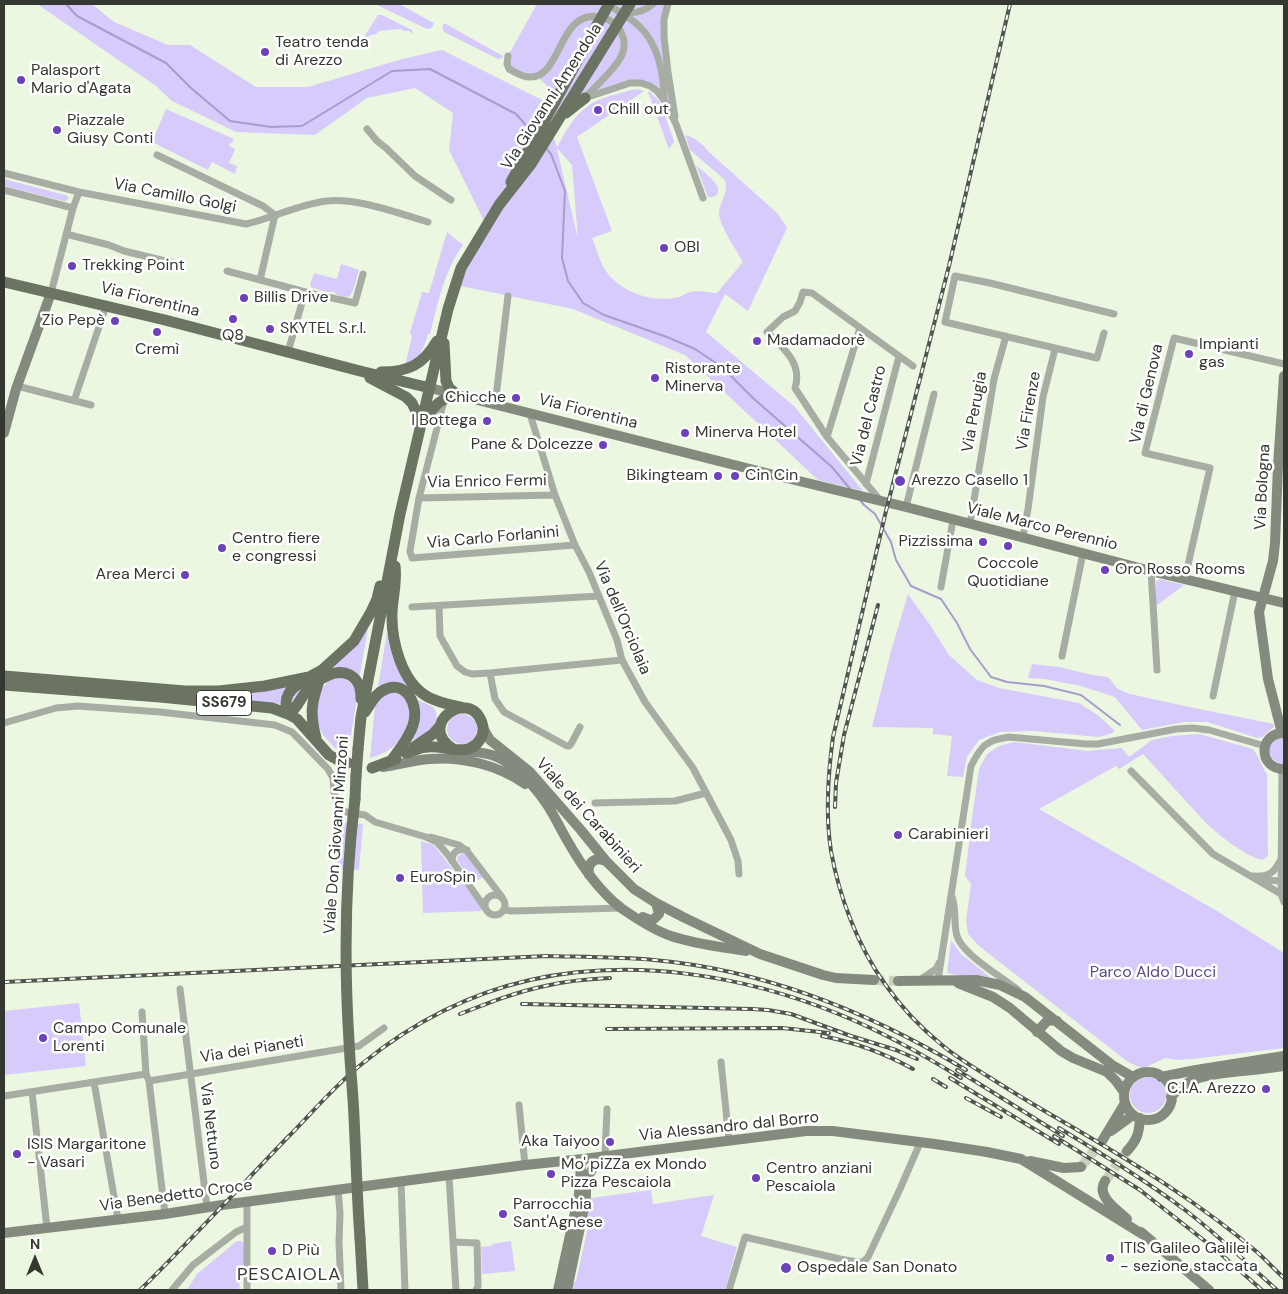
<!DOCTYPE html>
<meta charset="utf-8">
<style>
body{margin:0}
#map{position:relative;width:1288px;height:1294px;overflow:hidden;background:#ebf7e1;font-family:"DM Sans",sans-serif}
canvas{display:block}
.frame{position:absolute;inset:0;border:5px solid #343830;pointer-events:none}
.north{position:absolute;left:10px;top:1234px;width:50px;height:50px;-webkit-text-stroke:4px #fff;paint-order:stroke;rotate:0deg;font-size:14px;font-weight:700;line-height:20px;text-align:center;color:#343830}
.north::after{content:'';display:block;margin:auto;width:18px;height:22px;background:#343830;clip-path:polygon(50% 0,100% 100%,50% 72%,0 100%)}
</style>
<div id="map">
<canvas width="1288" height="1294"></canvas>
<div class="frame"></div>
<div class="north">N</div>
</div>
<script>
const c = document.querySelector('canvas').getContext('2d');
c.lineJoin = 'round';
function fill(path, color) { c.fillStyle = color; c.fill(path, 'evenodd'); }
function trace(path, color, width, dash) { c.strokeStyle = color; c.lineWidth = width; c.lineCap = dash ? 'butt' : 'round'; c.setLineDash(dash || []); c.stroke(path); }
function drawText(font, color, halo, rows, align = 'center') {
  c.font = font + ' "DM Sans",sans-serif'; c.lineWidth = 5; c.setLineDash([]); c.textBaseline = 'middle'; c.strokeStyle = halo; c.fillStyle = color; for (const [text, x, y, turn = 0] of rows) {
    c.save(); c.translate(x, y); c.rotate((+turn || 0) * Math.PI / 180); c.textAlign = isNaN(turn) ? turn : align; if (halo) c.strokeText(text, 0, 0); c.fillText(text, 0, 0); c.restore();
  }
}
fill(new Path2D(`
 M37 4H92L114 22 168 45H190L256 87H308L402 59 442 50 542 100 546 115 557 96 537 76 509 69 508 56 537 4H668L664 19 676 124 664 100 641 83 585 98 551 131 557 147C565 133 574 115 588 106 597 99 610 96 621 93 628 91 637 87 644 91L577 137 612 231 592 238C597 250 600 264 608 274 625 294 654 303 679 297 683 296 686 293 690 292 698 290 709 293 717 293L743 262C737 251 719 225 719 213 720 201 729 193 725 180L690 150 685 135C694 137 703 144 708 151L778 214 787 228 748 311 725 294 706 332 794 406 863 491 818 480 685 355 573 309 456 285 486 225 449 150 453 113 415 88 367 98 315 135 236 132 172 101 156 86ZM557 148 572 165 578 239 557 149Z
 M375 4H399L434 23 432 28 427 29Z
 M378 15H382L412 30 413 34 409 31H403L402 29 379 31 376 34 370 35 367 39 364 37Z
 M444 23 503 56 502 58 498 59 444 32 442 28Z
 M649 91 660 102 673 138 674 142 670 148 669 149 648 92Z
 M166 109 234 139 229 146 235 149 229 163 237 166 235 174 212 162 208 170 152 142Z
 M696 165 712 179 718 187V194L713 197H708Z
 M4 179 65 195 68 196V199L66 201H63L4 186Z
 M447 232 463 245C444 271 438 303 430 334H428C423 351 420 358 405 366L412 336 410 333 422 292 429 293Z
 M341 264 359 270 353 290 350 296C344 298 339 297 334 292H326L311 287 310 285 314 273 337 279Z
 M1159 579 1184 585 1156 606V582Z
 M908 594 930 625 949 655 977 680 999 688 1079 703 1099 716 1115 731 1110 734 1099 737 1033 731 1000 732 979 740 967 757 963 777 947 776 952 736 933 734V728L872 727 891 651Z
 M369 623 359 679 342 669 289 707 294 693Z
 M387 632C391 655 395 668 409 687 397 684 390 681 378 687Z
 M1032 664 1059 667 1092 675 1108 677 1118 689 1130 694 1189 707 1274 724V727L1262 737 1257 738 1207 722H1184L1142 730 1115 697 1081 686 1045 679 1028 678Z
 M339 676C351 681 354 684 357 697L348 755 335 748 323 735 317 723 319 693 329 680Z
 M288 684 280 704 216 696Z
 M395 692C399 694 403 695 405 699 416 712 405 735 395 745 388 752 379 755 370 758L375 705C381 696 385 693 395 692Z
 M418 700C424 703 432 705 435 710 443 724 421 740 410 740Z
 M447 729a15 15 0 1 1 30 0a15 15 0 1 1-30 0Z
 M1199 734 1253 749C1259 757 1261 766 1267 774L1268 856 1263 860C1247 858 1217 834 1205 822L1143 754 1119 769 1116 766 1039 809 1217 911 1284 953V1048L1192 1059 1177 1060 1165 1058 1146 1067 1142 1068 1128 1062 979 946 968 934 966 921 971 884 965 876 971 826 979 769 987 754 999 746 1014 742 1088 751 1122 748 1129 757 1152 740 1172 736Z
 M1279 738H1284V764C1268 762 1263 746 1279 738Z
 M340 822 363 824 359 870 337 869Z
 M421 841 434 845 480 906 482 911 423 913Z
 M463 853H466L483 877 473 883 457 860 458 856Z
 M951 940 961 954 996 982 947 973Z
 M79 1003 86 1066 4 1075V1011Z
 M1130 1095a18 18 0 1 1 36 0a18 18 0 1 1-36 0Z
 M651 1190 653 1204 714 1195 701 1236 737 1247 725 1290H570L572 1284 576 1281 590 1218 587 1215 591 1198Z
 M237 1241H241L245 1244V1269L242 1271 240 1269 239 1290H187L197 1274Z
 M511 1241 515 1271 482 1274 481 1247 492 1246V1244Z`), '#d6cbfb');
trace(new Path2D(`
 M66 4 77 16 166 63 191 88 230 121 271 127 302 126 392 71 430 69 516 114 533 133
 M546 148 551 154 565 191 562 258 568 281 583 303 604 315 667 337 695 349 722 367 754 399 832 467 851 490
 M859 499 864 505 875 514 891 542 896 560 911 586 941 599 957 623 970 649 991 677 1007 682 1044 686 1081 695 1120 725`), '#a79ccb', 2);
trace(new Path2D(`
 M874 980 898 981
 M1081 1167 1102 1141
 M1105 1181 1127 1151`), '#c6d1be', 10, [10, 5]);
trace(new Path2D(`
 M608 4C618 12 630 17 639 26 658 43 664 75 664 98
 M668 4 664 19V37L668 72 675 117
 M622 12C634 14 644 12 653 4
 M508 56 507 64 509 69C515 72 522 77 530 77 562 78 558 9 600 17 609 19 617 23 621 32 630 50 618 63 607 75 600 83 592 90 585 98
 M588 97 630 83H641L650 86 657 91 664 100 676 124 703 198
 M367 129 377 141 386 148 415 176 451 200
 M157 155 263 206 275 215 260 280
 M4 173 79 192 246 224C273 218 299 204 327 201 358 198 398 213 428 222
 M4 190 73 208
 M66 234 109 245 124 251 178 264
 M227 271 309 293 355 303 363 274
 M51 293 73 208 79 192
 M1104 333 1097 358 945 322 955 276 990 283 1114 314
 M288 352 305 292
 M17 386 91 405
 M74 401 106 306
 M444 401 419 498 410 551 412 558 575 545
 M495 405 508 296
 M530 414 555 495 575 545 589 572 617 640 622 660 645 702 693 768 702 785 731 840 738 861 739 874
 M827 437 860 328
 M866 484 899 356
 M419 498 555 495
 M880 500 827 437 795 388C803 363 783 348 767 332L783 317 795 311 800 302 803 292 812 293 913 366
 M906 507 934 394
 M970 524 994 379 1006 336
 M1023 537 1028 509 1043 397 1055 349
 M1151 571 1157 670
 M1185 578 1210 468 1145 453 1174 338 1284 364
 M941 587 953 520
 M439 606 440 636 457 666 465 672 472 674 490 673 622 660
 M412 607 599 596
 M1062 656 1083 553
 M490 673 495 699 504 712 567 746H569L571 744 580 727
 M1213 696 1235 591
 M4 723 56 708 78 706 160 712 275 725 292 732 328 769 333 778 334 792 337 805 342 810 349 813 365 815 375 822 426 837 437 842 448 855 485 908
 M1282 769 1281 894 1284 902
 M1131 771 1213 854 1281 894
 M595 803 675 801 706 793
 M431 837 459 845 467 851 502 897
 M452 861C452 852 458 848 467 850
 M1252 876C1268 877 1274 874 1281 859
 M1260 880 1284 881
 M485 905a10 10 0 1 1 20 0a10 10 0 1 1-20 0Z
 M952 897C957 911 953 923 957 936 962 954 1002 977 1018 990
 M505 910 511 911 622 908
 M920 980 936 969 939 963
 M938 980 971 766C981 746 986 740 1009 737L1086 744H1098L1176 729 1193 728 1209 730 1265 746
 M180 989 207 1207
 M142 1012 146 1074
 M721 1062 729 1140
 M149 1081 165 1214
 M94 1082 118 1219
 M32 1092 47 1228
 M4 1096 146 1074 149 1081 359 1046 384 1028
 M519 1105 525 1165
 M605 1156 607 1109
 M449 1176 456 1290
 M401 1182 405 1290
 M338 1190 340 1213 339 1242 341 1290
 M453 1242 477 1243 478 1286 476 1290
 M172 1290 193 1265 236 1232 247 1227
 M247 1290V1202
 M729 1290 745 1237 840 1259 857 1262H863L868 1257 900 1189 920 1143`), '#a8ada4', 7);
trace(new Path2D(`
 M430 388 766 473 906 507 1151 571 1284 603
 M4 433 16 389 51 293
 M483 728 490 740 530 772 580 829 606 861 634 889 656 903 683 917 760 954 823 975 836 978 874 980
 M1282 733 1268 679 1259 612 1273 561 1275 543 1278 466 1284 376
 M1284 733C1258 733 1258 769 1284 769
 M464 751C475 752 487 752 497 757 517 766 534 786 546 803 554 815 560 828 567 840 581 865 598 890 621 908 634 917 656 931 671 936 695 944 721 947 746 951
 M383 767C399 765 414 760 429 759 462 756 498 765 525 784
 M589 875C588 868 589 861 598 859L606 861
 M643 917 650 920 654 919 659 914 656 903
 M898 981 976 980 1000 985 1025 997 1112 1065 1133 1077
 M958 983 993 997 1010 1008 1061 1051 1073 1058 1107 1072 1116 1081 1124 1092
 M1037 1032 1048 1020 1057 1021
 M1124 1096a24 24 0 1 1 48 0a24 24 0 1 1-48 0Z
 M1161 1077 1196 1070 1284 1056
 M1171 1097C1188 1075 1216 1074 1242 1071 1256 1070 1270 1068 1284 1066
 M1111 1131 1133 1115
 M1102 1141 1125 1103
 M1127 1151C1137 1140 1139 1134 1140 1118
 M1030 1161 1064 1168 1081 1167
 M586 1179 594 1167 605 1156
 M1105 1181C1095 1196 1118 1210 1127 1219
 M1141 1232 1209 1290
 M4 1233 165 1214 222 1205 525 1165 583 1159 806 1131H833L935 1144 987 1152 1021 1159 1147 1237
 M558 1290 579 1194 581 1166 583 1159
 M567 1290 585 1203 586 1195V1176`), '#848b7e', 10);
trace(new Path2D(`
 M566 113 585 98
 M511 182 597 25
 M4 282 165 320 360 371 430 388
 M444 343 446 381 449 388 458 395
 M381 372C408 372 423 365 437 341
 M370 378 406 397 412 403 422 424
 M426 419C437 402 439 400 458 395
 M395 566C397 581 393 596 392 612 391 640 401 682 428 697 439 703 452 705 464 708
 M4 676 185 691H219L265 686 309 677 322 670 354 641 371 612 377 599 380 586
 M4 685 160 697 272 708 288 714 297 719 329 755 338 760 348 763
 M365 712C370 705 374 695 382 691 405 677 420 705 413 725 409 738 399 750 391 761
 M288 714C297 709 299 701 305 693 314 681 336 667 350 675 360 681 361 690 361 699
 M288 714C282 697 290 689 303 681
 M316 738C310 715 311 703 319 681
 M414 747 433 734 440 726
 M358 749 361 717 400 514 448 309 461 268 499 205 531 164 612 33
 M406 753C413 751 421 747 428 747 445 745 467 758 479 741 483 736 484 729 482 723 470 686 415 725 453 749
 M372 768 396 759
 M355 799 356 776
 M360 1238 363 1290`), '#6b7363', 11);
const rail = new Path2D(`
 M1010 4 949 266 886 511 833 737C828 774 825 813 831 851 839 896 858 947 885 984 901 1007 921 1028 942 1045 956 1057 973 1067 989 1077 1017 1095 1046 1112 1074 1128 1137 1165 1201 1204 1257 1252 1266 1260 1275 1270 1284 1278
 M835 807 836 783 844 735 878 605
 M4 982 547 956C583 957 618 957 654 960 765 970 871 1013 966 1070
 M522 1004 752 1009 768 1010 791 1014 851 1036 896 1050 917 1059
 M460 1014C488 1003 516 992 545 986 566 981 588 979 610 978
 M607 1029 782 1028 829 1033
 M822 1036C854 1042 884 1053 913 1069
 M957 1070 1063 1136
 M950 1078 1059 1144
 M933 1079 946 1087
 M966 1098 1001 1117
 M1059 1128C1102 1154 1145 1180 1185 1210 1217 1234 1247 1263 1277 1290
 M1054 1136 1140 1190 1215 1249 1262 1290
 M140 1290C190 1241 238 1189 287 1138 312 1113 335 1085 363 1063 411 1024 468 994 530 980 633 957 744 975 841 1015 883 1032 922 1054 961 1078`);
trace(rail, '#52574d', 4);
trace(rail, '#fff', 2, [5.5]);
trace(new Path2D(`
 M597 25 609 4
 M612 33 630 4
 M356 776 358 749
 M355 799C345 879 344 961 349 1041 350 1066 353 1092 354 1117 356 1157 357 1198 360 1238`), '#6b7363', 11);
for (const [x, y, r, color] of [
 [265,52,5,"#6c41b9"],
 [21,80,5,"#6c41b9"],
 [598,110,5,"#6c41b9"],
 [57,130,5,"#6c41b9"],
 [664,248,5,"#6c41b9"],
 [72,266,5,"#6c41b9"],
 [244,298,5,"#6c41b9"],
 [233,319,5,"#6c41b9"],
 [115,321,5,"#6c41b9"],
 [270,329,5,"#6c41b9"],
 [157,332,5,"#6c41b9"],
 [757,341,5,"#6c41b9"],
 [1189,354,5,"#6c41b9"],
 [655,378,5,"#6c41b9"],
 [516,398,5,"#6c41b9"],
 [487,421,5,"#6c41b9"],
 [685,433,5,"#6c41b9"],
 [603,445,5,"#6c41b9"],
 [718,476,5,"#6c41b9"],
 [735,476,5,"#6c41b9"],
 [900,481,6,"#6c41b9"],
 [983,542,5,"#6c41b9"],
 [1008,546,5,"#6c41b9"],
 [222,548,5,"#6c41b9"],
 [1105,570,5,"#6c41b9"],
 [185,575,5,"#6c41b9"],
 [898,835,5,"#6c41b9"],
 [400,878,5,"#6c41b9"],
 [43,1038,5,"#6c41b9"],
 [1266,1089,5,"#6c41b9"],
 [610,1142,5,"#6c41b9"],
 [17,1154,5,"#6c41b9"],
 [551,1174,5,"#6c41b9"],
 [756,1178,5,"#6c41b9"],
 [503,1214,5,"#6c41b9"],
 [272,1251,5,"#6c41b9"],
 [1110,1258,5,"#6c41b9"],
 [786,1268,6,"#6c41b9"]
]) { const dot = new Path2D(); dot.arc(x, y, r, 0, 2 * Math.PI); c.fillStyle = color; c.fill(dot); trace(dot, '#fff', 2); }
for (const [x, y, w] of [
 [224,703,55]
]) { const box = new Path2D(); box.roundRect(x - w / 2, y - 12.5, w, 25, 4); c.fillStyle = '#fff'; c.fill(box); trace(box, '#343830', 1); }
drawText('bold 15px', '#343830', null, [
 ["SS679",224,703]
]);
drawText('16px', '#343830', '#fff', [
 ["Teatro tenda",275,43],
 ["di Arezzo",275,61],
 ["Palasport",31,71],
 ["Mario d'Agata",31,89],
 ["Chill out",608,110],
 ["Piazzale",67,121],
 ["Giusy Conti",67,139],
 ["OBI",674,248],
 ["Trekking Point",82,266],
 ["Billis Drive",254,298],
 ["Zio Pepè",105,321,"right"],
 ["SKYTEL S.r.l.",280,329],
 ["Q8",233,336,"center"],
 ["Madamadorè",767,341],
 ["Impianti",1199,345],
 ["gas",1199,363],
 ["Cremì",157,350,"center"],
 ["Ristorante",665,369],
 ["Minerva",665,387],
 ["Chicche",506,398,"right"],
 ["I Bottega",477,421,"right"],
 ["Minerva Hotel",695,433],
 ["Pane & Dolcezze",593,445,"right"],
 ["Bikingteam",708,476,"right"],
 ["Cin Cin",745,476],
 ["Arezzo Casello 1",911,481],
 ["Centro fiere",232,539],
 ["e congressi",232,557],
 ["Pizzissima",973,542,"right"],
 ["Coccole",1008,564,"center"],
 ["Quotidiane",1008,582,"center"],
 ["Oro Rosso Rooms",1115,570],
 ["Area Merci",175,575,"right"],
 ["Carabinieri",908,835],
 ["EuroSpin",410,878],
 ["Campo Comunale",53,1029],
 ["Lorenti",53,1047],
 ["C.I.A. Arezzo",1256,1089,"right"],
 ["Aka Taiyoo",600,1142,"right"],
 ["ISIS Margaritone",27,1145],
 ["- Vasari",27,1163],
 ["Mo' piZZa ex Mondo",561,1165],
 ["Pizza Pescaiola",561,1183],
 ["Centro anziani",766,1169],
 ["Pescaiola",766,1187],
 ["Parrocchia",513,1205],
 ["Sant'Agnese",513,1223],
 ["ITIS Galileo Galilei",1120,1249],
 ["- sezione staccata",1120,1267],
 ["D Più",282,1251],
 ["Ospedale San Donato",797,1268]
], 'left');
drawText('16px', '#343830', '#fff', [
 ["Via Giovanni Amendola",552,97,-57],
 ["Via Camillo Golgi",175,196,11],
 ["Via Fiorentina",150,300,14],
 ["Via di Genova",1147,394,-77],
 ["Via Firenze",1029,411,-80],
 ["Via Fiorentina",588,412,14],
 ["Via Perugia",975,412,-80],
 ["Via del Castro",869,416,-76],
 ["Via Enrico Fermi",487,482,-1],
 ["Via Bologna",1263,487,-87],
 ["Viale Marco Perennio",1042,527,14],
 ["Via Carlo Forlanini",493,538,-5],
 ["Via dell'Orciolaia",622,618,67],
 ["Viale dei Carabinieri",588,816,48],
 ["Viale Don Giovanni Minzoni",337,835,-86],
 ["Via dei Pianeti",252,1050,-9],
 ["Via Nettuno",210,1126,83],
 ["Via Alessandro dal Borro",729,1127,-6],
 ["Via Benedetto Croce",176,1196,-8]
]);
drawText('16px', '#5b4a86', '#fff', [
 ["Parco Aldo Ducci",1153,973]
]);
c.letterSpacing = '1px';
drawText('18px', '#343830', '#fff', [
 ["PESCAIOLA",289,1275]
]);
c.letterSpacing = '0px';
</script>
